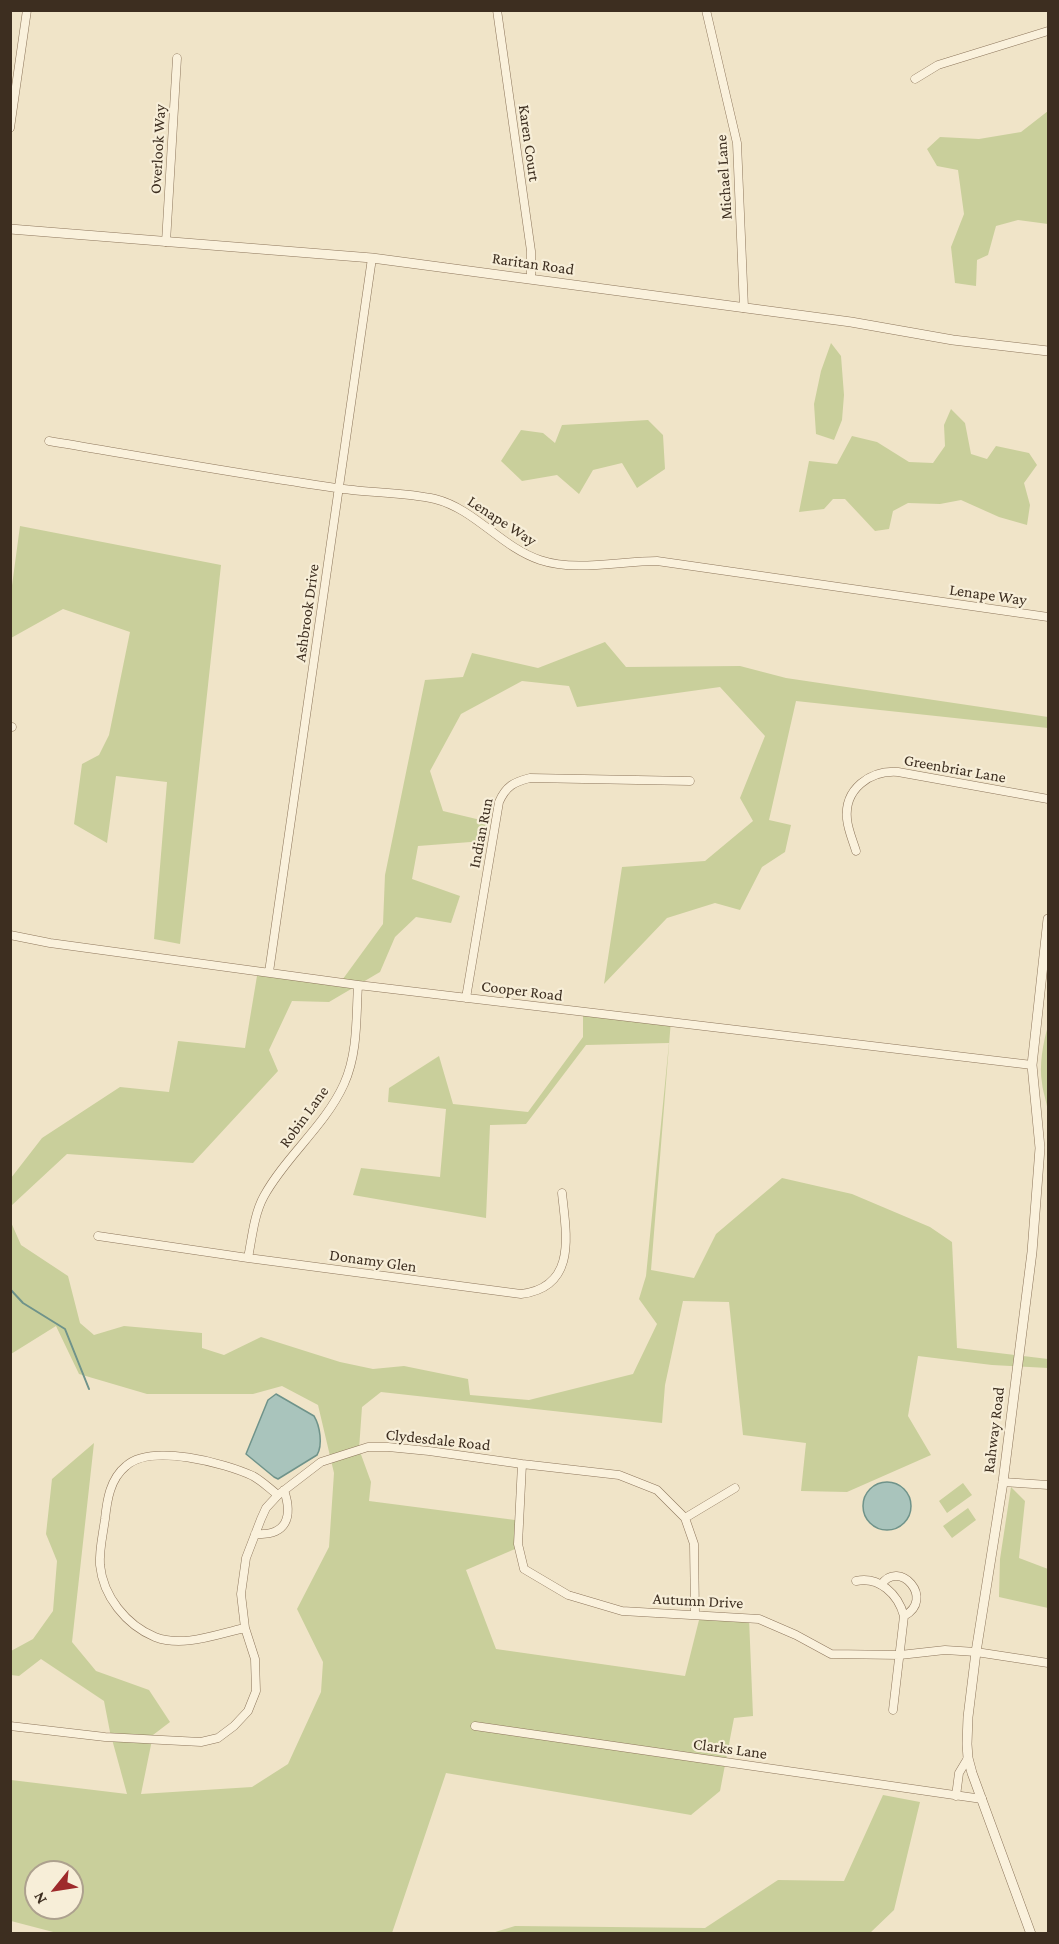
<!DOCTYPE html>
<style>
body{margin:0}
#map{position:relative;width:1059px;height:1944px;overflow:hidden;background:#f0e4c8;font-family:"Crimson Pro",serif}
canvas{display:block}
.frame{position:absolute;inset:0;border:12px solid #3d2e20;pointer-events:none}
.north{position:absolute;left:24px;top:1860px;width:60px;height:60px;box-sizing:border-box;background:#f7eed8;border:2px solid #ada18e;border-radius:50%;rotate:240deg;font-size:16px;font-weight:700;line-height:24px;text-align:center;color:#3d2e20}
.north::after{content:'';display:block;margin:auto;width:21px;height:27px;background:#9e2a2b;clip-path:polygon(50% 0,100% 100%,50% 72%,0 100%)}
</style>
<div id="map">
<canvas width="1059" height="1944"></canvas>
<div class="frame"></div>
<div class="north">N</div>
</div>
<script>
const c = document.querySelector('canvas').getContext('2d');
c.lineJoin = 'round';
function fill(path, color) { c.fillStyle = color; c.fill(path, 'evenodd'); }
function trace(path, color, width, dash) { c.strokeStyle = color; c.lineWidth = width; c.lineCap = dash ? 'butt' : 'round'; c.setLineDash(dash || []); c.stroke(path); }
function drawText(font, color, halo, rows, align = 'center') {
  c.font = font + ' "Crimson Pro",serif'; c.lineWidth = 4.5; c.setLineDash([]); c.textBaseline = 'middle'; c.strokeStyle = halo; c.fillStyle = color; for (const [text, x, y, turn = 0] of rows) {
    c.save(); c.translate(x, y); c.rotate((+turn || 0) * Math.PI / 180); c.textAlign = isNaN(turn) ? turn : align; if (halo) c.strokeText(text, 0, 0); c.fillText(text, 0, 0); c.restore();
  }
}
fill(new Path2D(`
 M1048 111V224L1018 220 996 226 988 255 977 260 976 286 955 283 951 247 964 214 958 170 937 166 927 149 940 137 979 139 1021 132Z
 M831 343 841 356 844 395 842 420 834 440 816 434 814 404 821 371Z
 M951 409 965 423 971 454 987 459 996 446 1029 453 1037 465 1024 483 1030 505 1027 525 999 517 961 500 940 504 908 503 893 511 889 529 875 531 845 499H833L824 509 799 512 809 461 837 464 852 436 877 442 909 462 933 463 945 446 944 425Z
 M648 420 663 435 665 469 637 488 622 463 593 470 579 494 557 475 522 481 501 461 521 430 543 433 555 443 562 425Z
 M20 526 221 565 180 944 154 939 167 782 116 776 107 843 74 824 82 764 99 755 109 735 130 632 63 609 11 638V593Z
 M605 642 626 667 740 666 786 678 1048 717V728L796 701 769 820 791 825 785 852 762 867 740 910 715 903 667 918 604 984 622 867 705 861 753 821 740 798 765 736 720 687 577 707 569 686 522 681 461 714 430 771 443 811 489 822 484 841 418 846 412 879 460 896 451 923 416 917 395 937 380 972 329 1002 292 1001 269 1050 278 1071 193 1163 67 1154 11 1206V1178L42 1138 120 1087 169 1092 178 1041 245 1048 258 970 340 983 383 924 385 875 425 680 463 677 472 653 538 668Z
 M583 1010 671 1020 651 1270 694 1278 716 1234 782 1178 852 1194 930 1227 952 1242 957 1348 1048 1359V1368L992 1365 918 1356 908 1416 931 1455 847 1492 801 1491 806 1443 743 1435 729 1302 683 1301 665 1385 662 1423 381 1392 362 1407 359 1449 371 1482 369 1501 515 1520V1549L466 1570 496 1649 685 1676 700 1616 749 1618 753 1716 734 1718 720 1791 691 1815 446 1773 392 1933H57L11 1921V1780L127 1794 110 1732 104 1701 41 1659 19 1676 11 1675V1651L33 1639 53 1611 57 1561 46 1534 52 1479 94 1443 72 1642 96 1671 149 1690 170 1722 153 1735 141 1794 252 1787 288 1764 321 1692 323 1662 297 1609 329 1547 334 1473 318 1405 282 1386 253 1394H147L79 1374 56 1326 11 1354 10 1220 21 1245 68 1276 80 1323 94 1335 124 1326 202 1333V1348L224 1355 261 1337 340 1362 373 1369 404 1366 468 1379 470 1395 529 1400 633 1374 657 1324 639 1299 646 1276 669 1043 586 1045 526 1124 490 1125 486 1218 353 1195 361 1168 440 1177 446 1109 388 1102 389 1088 439 1056 453 1104 528 1112 583 1037ZM36 1872H72V1908H36Z
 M1048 1026V1116C1048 1104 1043 1094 1042 1083 1039 1065 1043 1043 1048 1026Z
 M963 1483 972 1495 947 1513 939 1501Z
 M1011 1487 1025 1501 1019 1558 1048 1569V1608L999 1597 1000 1559Z
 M968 1508 976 1520 952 1538 943 1526Z
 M883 1795 920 1802 894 1910 870 1933H492L515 1926 705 1928 778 1880 844 1881Z`), '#c9cf9b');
const water = new Path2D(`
 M276 1394 314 1416C320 1426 323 1445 317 1455L278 1479 274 1477 246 1454 268 1400Z
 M863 1506a24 24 0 1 1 48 0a24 24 0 1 1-48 0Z`);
fill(water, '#a9c4bc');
trace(water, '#6f938a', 1.5);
trace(new Path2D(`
 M10 1289 23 1303 65 1329 89 1389`), '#6f938a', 2);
const minor = new Path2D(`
 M497 10 531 251V279
 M706 10 737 143 744 308
 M915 79 938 65 1048 31
 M10 128 27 10
 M166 242 177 58
 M49 441C144 457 240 474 336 488 367 493 405 492 435 499 475 509 501 547 540 560 576 572 620 561 657 561L1048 617
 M10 727H12
 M856 851C853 841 848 830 847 819 844 789 870 770 898 772L1048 799
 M10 935 50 943 358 985 1032 1065
 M269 972 372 258
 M466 998 499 802C506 786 514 782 530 778L690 781
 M98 1236 248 1258 521 1294C578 1287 566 1233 562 1193
 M248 1258C252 1238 254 1214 264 1196 286 1156 325 1126 344 1084 358 1053 356 1018 358 985
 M522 1464 518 1544 524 1569 568 1595 622 1611 759 1619 796 1635 831 1654 900 1655 945 1650 976 1652 1048 1663
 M1003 1482 1048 1485
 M685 1518 735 1488
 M255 1534C287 1536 293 1517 284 1490
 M856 1581C879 1576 898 1594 904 1616L893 1710
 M881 1585C899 1558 936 1599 904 1616
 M245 1628C217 1634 183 1648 155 1637 126 1625 103 1596 100 1565 99 1550 103 1534 105 1519 107 1500 110 1479 126 1466 151 1443 225 1463 253 1476 262 1481 270 1489 278 1495
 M10 1726 105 1737 201 1742 218 1738 234 1726 248 1711 256 1691 255 1659 245 1628 241 1594 246 1558 261 1519 266 1508 278 1495 321 1462 368 1447H388L429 1451 522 1464 619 1475 657 1490 685 1518 694 1544 695 1614
 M475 1726 982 1799
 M956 1796 959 1773 968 1758`);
const tertiary = new Path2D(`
 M10 229 372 258 851 322 953 340 1048 351
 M1031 1934 972 1773 968 1758 967 1744 968 1717 976 1652 1003 1482 1032 1252 1040 1148 1032 1065 1048 919`);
trace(minor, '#8d765c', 9);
trace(tertiary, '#8d765c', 10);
trace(minor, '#faf1dc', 8);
trace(tertiary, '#faf1dc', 9);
drawText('16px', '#3d2e20', '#f7eed8', [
 ["Karen Court",529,143,82],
 ["Overlook Way",158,149,-87],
 ["Michael Lane",724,177,-94],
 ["Raritan Road",533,264,8],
 ["Lenape Way",502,521,33],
 ["Lenape Way",988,595,8],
 ["Ashbrook Drive",307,613,-82],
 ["Greenbriar Lane",955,769,10],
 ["Indian Run",481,833,-79],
 ["Cooper Road",522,991,7],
 ["Robin Lane",304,1117,-54],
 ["Donamy Glen",373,1261,8],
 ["Rahway Road",994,1430,-83],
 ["Clydesdale Road",438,1440,6],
 ["Autumn Drive",698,1601,3],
 ["Clarks Lane",730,1749,8]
]);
</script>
